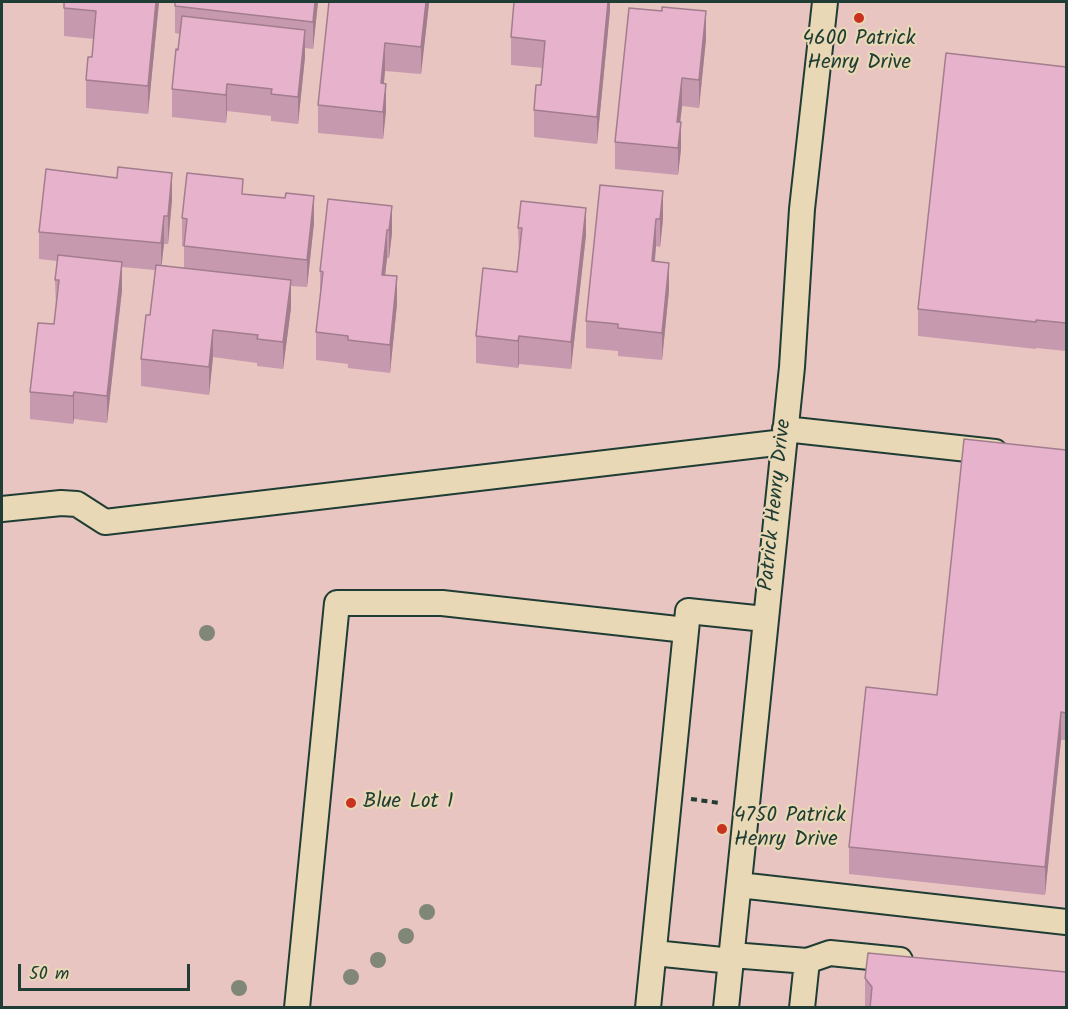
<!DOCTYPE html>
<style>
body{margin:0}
#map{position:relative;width:1068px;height:1009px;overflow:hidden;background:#e8cdbc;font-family:Kalam,sans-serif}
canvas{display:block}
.frame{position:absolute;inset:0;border:3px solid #1f3d34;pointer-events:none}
.scale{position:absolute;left:18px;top:964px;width:172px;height:27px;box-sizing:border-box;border:3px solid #1f3d34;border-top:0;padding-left:8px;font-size:18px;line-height:21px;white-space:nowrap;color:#1f3d34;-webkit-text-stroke:4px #e9d8b5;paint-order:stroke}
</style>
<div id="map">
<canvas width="1068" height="1009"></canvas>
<div class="frame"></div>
<div class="scale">50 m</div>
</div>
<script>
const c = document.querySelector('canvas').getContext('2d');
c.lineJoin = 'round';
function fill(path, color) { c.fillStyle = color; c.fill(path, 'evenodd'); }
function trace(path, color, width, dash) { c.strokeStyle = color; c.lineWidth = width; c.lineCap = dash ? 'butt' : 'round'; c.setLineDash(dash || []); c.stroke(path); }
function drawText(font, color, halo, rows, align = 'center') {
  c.font = font + ' Kalam,sans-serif'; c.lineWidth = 4.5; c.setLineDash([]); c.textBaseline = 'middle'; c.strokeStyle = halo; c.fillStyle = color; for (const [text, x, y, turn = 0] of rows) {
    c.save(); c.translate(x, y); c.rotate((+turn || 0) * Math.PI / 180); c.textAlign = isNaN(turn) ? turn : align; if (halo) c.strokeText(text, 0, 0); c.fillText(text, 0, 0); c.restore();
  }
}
fill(new Path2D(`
 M2 2H1066V1007H2Z`), '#e8c5c0');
const minor = new Path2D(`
 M785 429 995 452
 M2 509 61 503 77 504 105 522 784 442
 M739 885 1066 922
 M654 953 732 961
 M732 955 807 961
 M297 1008 337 603H442L686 630
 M648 1008 688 611 765 619
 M726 1008 792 367 802 209 825 2
 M802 1008 807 961 830 953 900 960`);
trace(minor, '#1f3d34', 28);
trace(new Path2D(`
 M691 799 720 803`), '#1f3d34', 4, [6, 4.5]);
trace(minor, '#e9d8b5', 24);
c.fillStyle = '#818778';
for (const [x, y] of [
 [207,633],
 [427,912],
 [406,936],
 [378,960],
 [351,977],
 [239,988]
]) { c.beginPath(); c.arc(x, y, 8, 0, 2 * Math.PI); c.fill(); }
fill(new Path2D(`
 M64 2H159L148 114 86 108V80L92 57 94 39 64 36Z
 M318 2 313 49 305 48V57L298 124 271 121V116L227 111 226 123 172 117V89L180 34 175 33V6Z
 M429 2 421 74 385 71 384 83 386 111 383 139 318 133V105Z
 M610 2V10L597 144 534 137V110L541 85 543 68 511 65V37Z
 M706 39 699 108 682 106 680 122 681 149 678 175 615 169V142Z
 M1066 67V351L1036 348V349L918 336V309Z
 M600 185 663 219 660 247 656 246 655 261 669 290 662 360 618 356V351L586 348V321Z
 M243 194 314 223 307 287 291 286V308L283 369 257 366V363L213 357 209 395 141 386V359L150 315 155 270 122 267V290L107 423 74 419 73 424 30 419V392L54 324 56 308 55 280 57 261 39 259V232L172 200 168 244H164L161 265 184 268V246H182V218Z
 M392 206V233L389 258H387L385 275 397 304 390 373 348 368V364L316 360V332L320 296V271Z
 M518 228 586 235 571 369 519 364 518 368 476 363V336L517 272 519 255Z
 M1066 450V740H1061L1045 895 849 874V847L937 695Z
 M865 978 1066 1008H865Z`), '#c799af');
fill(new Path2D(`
 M156 2H159L148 114V86Z
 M315 2H318L313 49V22Z
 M426 2H429V4L421 74V47Z
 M608 2H610V10L597 144V117Z
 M706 11V39L699 108V80Z
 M305 30V57L298 124V97Z
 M385 43V71L381 111V83Z
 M682 78V106L677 149V122Z
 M227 84V111L226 123V95Z
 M386 84V111L383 139V112Z
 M681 122V149L678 175V148Z
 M172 173V200L168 244V216Z
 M663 191V219L660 247V219Z
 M314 196V223L307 287V260Z
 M392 206V233L389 258V230Z
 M586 208V235L571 369V342Z
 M164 216V244L161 271V243Z
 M656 219V246L652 288V261Z
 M387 230V258L382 302V275Z
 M122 262V290L107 423V396Z
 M669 263V290L662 360V333Z
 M397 276V304L390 373V345Z
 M291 280V308L283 369V342Z
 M213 330V357L209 395V367Z
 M519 336V364L518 368V341Z
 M74 392V419L73 424V396Z
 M1061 712V740L1045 895V867Z`), '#a27d8e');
const building = new Path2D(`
 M64 2H156L148 86 86 80 88 57H92L96 11 64 8Z
 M175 2H315L313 22 175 6Z
 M329 2H426L421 47 385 43 381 83 386 84 383 112 318 105Z
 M514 2H608L597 117 534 110 536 85H541L545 41 511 37Z
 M662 7 706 11 699 80 682 78 677 122H681L678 148 615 142 629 8 662 11Z
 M182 16 305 30 298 97 271 94 272 89 227 84 226 95 172 89 176 49 178 50Z
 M946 53 1066 67V323L1036 320V322L918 309Z
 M118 167 172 173 168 216H164L161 243 39 232 46 169 117 178Z
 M187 173 243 179 242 194 285 198 286 193 314 196 307 260 184 246 187 219 182 218Z
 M600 185 663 191 660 219H656L652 261 669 263 662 333 618 328V324L586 321Z
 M328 199 392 206 389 230H387L382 275 397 276 390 345 348 340V336L316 332 323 272 320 271Z
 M521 201 586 208 571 342 519 336 518 341 476 336 483 268 517 272 522 228H518Z
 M58 255 122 262 107 396 74 392 73 396 30 392 38 323 54 324 59 280H55Z
 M156 265 291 280 283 342 257 339 258 335 213 330 209 367 141 359 146 315H150Z
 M964 439 1066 450V713L1061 712 1045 867 849 847 866 687 937 695Z
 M868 953 1066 972V1008H870L872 987 865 978Z`);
fill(building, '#e7b2cb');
trace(building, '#a27d8e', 1.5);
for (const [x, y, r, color] of [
 [859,18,6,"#c8321e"],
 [351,803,6,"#c8321e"],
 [722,829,6,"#c8321e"]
]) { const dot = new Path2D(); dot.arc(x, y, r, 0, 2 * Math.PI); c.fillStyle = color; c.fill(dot); trace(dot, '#e9d8b5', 2); }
drawText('21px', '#1f3d34', '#e9d8b5', [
 ["4600 Patrick",859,40,"center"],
 ["Henry Drive",859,64,"center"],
 ["Blue Lot 1",363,803],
 ["4750 Patrick",734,817],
 ["Henry Drive",734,841]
], 'left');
drawText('21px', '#1f3d34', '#e9d8b5', [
 ["Patrick Henry Drive",777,505,-84]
]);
</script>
